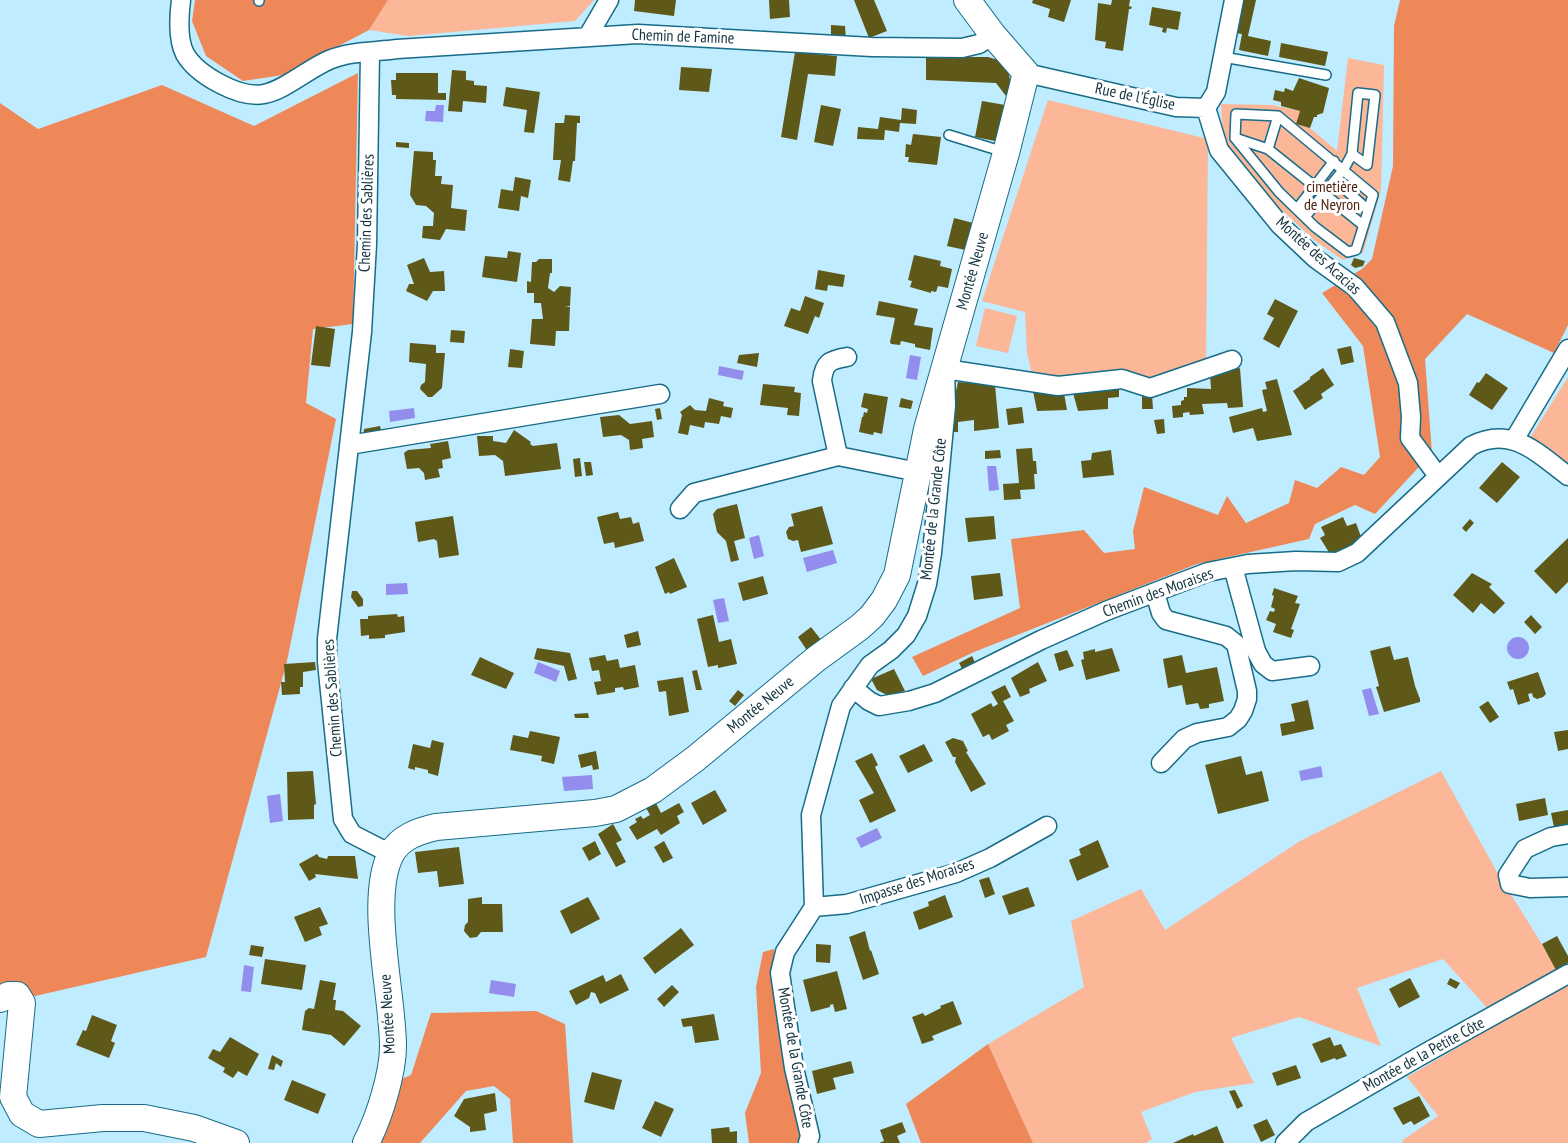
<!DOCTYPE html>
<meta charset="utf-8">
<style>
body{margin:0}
canvas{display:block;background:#c0ecff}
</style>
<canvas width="1568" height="1143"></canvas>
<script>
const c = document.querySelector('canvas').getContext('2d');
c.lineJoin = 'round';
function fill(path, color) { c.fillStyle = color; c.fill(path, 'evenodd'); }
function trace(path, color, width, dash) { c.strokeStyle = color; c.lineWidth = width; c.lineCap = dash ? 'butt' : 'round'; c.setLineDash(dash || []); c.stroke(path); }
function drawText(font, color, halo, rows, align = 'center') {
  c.font = font + ' "PT Sans Narrow",sans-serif'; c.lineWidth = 6; c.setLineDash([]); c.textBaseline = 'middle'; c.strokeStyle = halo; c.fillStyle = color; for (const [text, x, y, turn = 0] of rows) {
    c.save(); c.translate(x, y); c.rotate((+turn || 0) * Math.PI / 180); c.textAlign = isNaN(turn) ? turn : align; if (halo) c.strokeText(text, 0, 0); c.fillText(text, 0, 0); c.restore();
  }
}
fill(new Path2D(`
 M388 0H594L575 21 408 36 369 30Z
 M1348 58 1384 65 1381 190 1363 253 1343 260 1314 240 1255 185 1223 138 1221 104 1272 105 1300 111 1297 124 1310 128 1337 151Z
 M1048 100 1208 139 1206 362 1153 380 1130 371 1066 379 1032 374 1027 353 1025 312 982 301Z
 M985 308 1017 316 1008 353 976 346Z
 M1568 377V463L1530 438Z
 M1441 771 1497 872 1558 970 1490 1011 1443 959 1357 988 1381 1046 1299 1017 1231 1038 1254 1083 1195 1092 1141 1112 1152 1139 1146 1143H1033L988 1044 1084 987 1071 921 1141 889 1165 930 1300 841Z
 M1568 983V1143H1402L1403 1140 1438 1116 1407 1077Z`), '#fcb698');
fill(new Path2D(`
 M195 0H388L369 30 283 75 243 81 206 56 192 21Z
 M1400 0H1568V325L1554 353 1467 314 1425 359 1432 453 1375 514 1355 505 1315 524 1309 539 1197 564 974 652 923 676 912 657 1020 608 1011 539 1084 530 1104 553 1135 549 1133 531 1144 487 1218 515 1227 496 1246 523 1289 503 1295 480 1317 488 1341 467 1364 475 1380 457 1363 346 1322 293 1362 269 1372 259 1393 166 1394 26Z
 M358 73 353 324 313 329 306 403 336 419 287 661 206 957 0 1004V103L38 129 162 85 254 126Z
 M774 949V987L800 1138 798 1143H749L745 1113 761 1073 756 987 763 952Z
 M536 1011 565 1024 573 1143H513L510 1099 494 1086 466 1091 420 1143H377L399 1080 411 1075 431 1013Z
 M988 1044 1033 1143H921L906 1104Z`), '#ee8859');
fill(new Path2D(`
 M436 105H444L443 122 425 121 426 111H435Z
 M910 355 921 357 917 380 906 378Z
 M719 366 744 371 742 380 718 375Z
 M414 408 415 418 390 422 389 411Z
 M996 466 999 490 989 491 987 466Z
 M759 535 764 556 754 559 749 538Z
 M833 550 837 563 807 572 803 558Z
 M407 583 408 594 386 595V584Z
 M724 598 729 621 718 623 713 600Z
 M1507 648a11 11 0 1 1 22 0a11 11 0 1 1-22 0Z
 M538 662 560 671 556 682 534 673Z
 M1371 688 1379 714 1369 716 1362 690Z
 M1321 766 1323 777 1301 781 1299 771Z
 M592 775 593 789 564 791 562 777Z
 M280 794 283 821 270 823 267 796Z
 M877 828 882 838 861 848 856 838Z
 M244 965 254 967 251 992 241 991Z
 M491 980 516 984 514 997 489 993Z`), '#938ded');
fill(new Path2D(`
 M635 0H676L674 16 634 11Z
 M769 0H789L790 17 770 19Z
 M854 0H874L887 31 869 38Z
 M1033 0H1071L1064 22 1048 17 1050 9 1032 3Z
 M1112 0H1130L1129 6 1132 7 1131 9H1129L1123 51 1105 48 1106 42 1095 40 1098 3 1111 5Z
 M1242 0H1256L1248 36 1271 41 1268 56 1239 50 1242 34 1235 33Z
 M1152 7 1181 12 1178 30 1167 28 1166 33 1162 32 1163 28 1149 25Z
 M831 25 845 26 846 40 831 39Z
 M1281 43 1328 52 1325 66 1279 57Z
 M795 52 837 56 835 76 808 74 797 140 781 137Z
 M939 57H988L998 60 1008 70 1012 90 1011 97 1006 96 996 83 926 80V58Z
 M681 67 712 69 709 92 679 90Z
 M452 70 466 71V80L474 81V85L487 86 486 103 463 101 462 112 448 111Z
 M396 73H438V93H446V100L396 99V95H392L391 80H396Z
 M1299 78 1329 88 1323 113 1317 115V117H1314L1310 128 1296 124 1300 111 1281 106V102L1273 100 1275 90 1284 92 1285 88 1293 91Z
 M506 87 540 92 534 133 524 132 527 110 503 106Z
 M982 101 1011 106 1005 143 975 137Z
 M821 105 841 109 833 146 814 142Z
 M902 108 917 110 916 124 900 123 899 132 885 130 884 140 857 139 858 127 878 129 880 117 901 120Z
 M565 115 580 116V123H577L575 161H573L570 182 558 180 561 160H553L555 123H564Z
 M913 134 941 137 937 165 908 162 909 157H905L906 144 911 145Z
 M396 142 409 143V148L396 147Z
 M414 151 433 152V160H436L435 176H442L441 184 453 185 451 208 467 210 465 231 446 229 440 240 422 238 423 226H433L434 213 426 206 416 205 410 195Z
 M515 177 531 180 528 198 521 196 519 211 498 208 501 189 513 191Z
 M954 218 977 224 970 251 947 246Z
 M508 251 521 253 517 282 482 277 485 256 507 258Z
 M914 255 941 261 940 266 952 269 948 288 938 286 936 292 931 291V293L910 287 912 281 908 280Z
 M424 258 430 272 444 271 445 291H433L427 301 406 291 409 284H414L407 265Z
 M1354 258 1365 261 1363 266 1355 268 1351 265Z
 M539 259H552V273H550L548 288 554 292 560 286 571 287 570 306H565L570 307 569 331H556L555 346 530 344 532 319H543L541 303H534V293H527V281L531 282 532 262H536Z
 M818 270 845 275 843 287 828 285 827 291 815 289Z
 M805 296 824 303 819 318 815 316 808 334 784 326 791 308 800 311Z
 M1275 299 1298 311 1279 348 1263 339 1274 318 1267 314Z
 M879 301 918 309 914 325 933 328 930 350 915 347V344L901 341 900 345 891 344 890 342 895 318 876 315Z
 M316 326 335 329 330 367 311 365Z
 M451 330 465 331 464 343 450 342Z
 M410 343 436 345V353H445L442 388 432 397H428L420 389 421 385 425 382 426 364 409 362Z
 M1351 346 1354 362 1341 365 1337 349Z
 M510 349 524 351 522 368 508 367Z
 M759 353 757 367 737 363 739 355Z
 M1240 368 1243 407 1228 408 1227 403 1202 404 1204 414 1190 415 1189 412 1183 413V417L1173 418 1172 406 1181 405V401L1184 400V397H1187V388L1211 389 1210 374Z
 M1323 368 1334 385 1321 394 1323 398 1305 410 1293 391 1310 379V377Z
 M1486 373 1508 388 1492 410 1469 395 1477 382 1479 383Z
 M1277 379 1292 435 1257 441 1253 428 1233 433 1229 417 1262 408 1263 412 1267 411 1262 390 1267 389 1265 382Z
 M958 382 995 385 999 428 974 431V420L958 422V432H952L950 417Z
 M763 384 795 387 794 392 801 393 799 416 787 415 788 408 760 405Z
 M1119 387V397L1108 398V409L1078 411 1073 393Z
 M1033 391 1064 393 1067 410 1037 411Z
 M864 393 888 397 882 434 874 432 873 435 859 432 862 417H863L864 412 867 413 868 409 861 407Z
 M1142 395H1152L1153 409H1142Z
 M709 398 724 402 723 406 733 408 731 418 721 416 719 424 705 422 704 428 690 425 688 435 678 433 682 415 680 412 690 405 695 410 706 411Z
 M901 398 913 401 911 409 899 407Z
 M1022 407 1024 423 1008 425 1006 409Z
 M660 408 662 419 657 420 655 409Z
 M619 415 630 424 652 421 654 437 642 439 643 448 630 450 629 440 621 435 603 437 600 417Z
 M1164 419 1165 433 1157 434 1154 420Z
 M380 426 382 434 363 437 364 429Z
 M514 430 531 442 530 444 533 446 557 443 561 469 505 476 503 461 495 455 479 456 477 436H493V441L506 443Z
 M448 441 451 458 442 460 443 468 438 469 440 477 425 480 424 473 419 468 407 469 404 453 408 450 431 448 430 444Z
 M1032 448 1033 461H1036L1037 474H1034L1035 489 1020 490 1021 499 1004 500 1003 484 1019 483 1016 449Z
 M1000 450 1001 458 985 459V451Z
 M1111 450 1114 475 1083 478 1081 461 1091 460 1092 453Z
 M580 458 582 476 575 477 573 459Z
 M584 462H591L593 475 586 476Z
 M1502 462 1520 477 1497 503 1479 488Z
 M737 504 745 538 734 541 739 560 731 562 726 541 717 532 713 514 717 509Z
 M822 506 833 544 801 552 798 540 793 541 788 539 786 532 789 527 794 526 791 514Z
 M618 512 620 519 631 517 633 524 639 522 644 541 615 548 614 542 604 544 597 517Z
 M453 516 459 555 439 558 437 541 434 539 418 542 415 522Z
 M994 516 996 539 968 542 965 518Z
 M1343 517 1347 526 1356 523 1363 542 1340 553 1330 554 1320 538 1325 535 1321 527Z
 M1470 519 1474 523 1466 532 1462 528Z
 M1568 538V582L1556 594 1534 571Z
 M674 558 687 587 670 594 669 592 665 594 655 567Z
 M1000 573 1003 596 974 600 971 576Z
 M1472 573 1490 583 1492 584 1489 587 1505 603 1494 614 1481 603 1473 613 1453 595Z
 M763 576 768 594 743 601 738 583Z
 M1274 588 1298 596 1295 603 1300 604 1291 629 1294 630 1291 638 1273 632 1276 624 1266 620 1270 611 1274 612 1275 609 1271 607 1274 596 1272 595Z
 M352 591H357L363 599V606L358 607 351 597Z
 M397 614 398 617 404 616 405 632 385 635V638L369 639V635L361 636 360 619H368V616Z
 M713 615 719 642 731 639 737 664 718 668V665L708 667 697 619Z
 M1531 615 1542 627 1535 634 1524 622Z
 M811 627 822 641 808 652 798 637Z
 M638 631 641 645 627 648 624 635Z
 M1390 646 1394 660 1408 657 1415 686 1420 699V702L1384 712 1376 687 1379 686 1370 651Z
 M537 648 570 653 577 679 568 681 564 666 534 659Z
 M1112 648 1120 671 1086 680 1081 660 1084 659 1083 652 1095 649V652Z
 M1067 650 1074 666 1059 671 1054 654Z
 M605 655 607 661 618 659 620 668 635 665 639 687 624 690 623 687 615 688V692L597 695 594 682 601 681 599 670 592 671 589 658Z
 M1182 655 1186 673 1217 667 1224 701 1209 704V708L1200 709 1198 703 1186 705 1182 685 1168 688 1163 659Z
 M972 656 978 669 966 676 959 663Z
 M480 657 514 673 506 689 471 675Z
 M315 662 316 670 303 672V687H300V694L282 695 281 682H285L284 664Z
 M1038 662 1047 681 1029 689 1030 693 1020 697 1011 678Z
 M894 669 905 691 889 696 877 690 871 679Z
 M697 670 702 690H696L692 671Z
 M1538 672 1546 694 1543 697 1537 699 1533 697 1532 693 1528 694 1530 701 1518 705 1513 689 1510 690 1507 682Z
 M683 677 689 712 669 716 666 691 659 692 657 681Z
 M1005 685 1011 697 1003 701 1014 721 1006 725 1009 731 992 740 989 734 983 737 971 714 991 703 993 707 998 704 991 692Z
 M738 690 744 695 735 706 729 701Z
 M1308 700 1314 729 1282 736 1280 724 1295 721 1291 704Z
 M1488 701 1499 717 1490 723 1479 707Z
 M588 713 589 718H575L574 714Z
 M1568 730V749L1558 751 1554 732Z
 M530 731 560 737 554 764 541 761 542 756 510 750 513 735 528 738Z
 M953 738 963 741 968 751 966 752 986 784 971 792 955 762 956 757H953L945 742Z
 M432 740 444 743 438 776 428 773V770L415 767V770L408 768 413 744 430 748Z
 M924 744 933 761 908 773 899 756Z
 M596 751 599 769 593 770 592 765 581 768 578 755Z
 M872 753 878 765 875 767 896 811 870 823 859 800 874 793 855 761Z
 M1241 756 1246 775 1262 771 1269 801 1218 814 1205 765Z
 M313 771 316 804 314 805V819L288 820 287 772Z
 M715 790 727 811 703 825 691 803Z
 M1545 798 1548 815 1519 821 1516 804Z
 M655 801 661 813 679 803 684 812 677 816 680 823 661 835 657 829 637 840 629 827 637 822 635 819 641 816 643 819 650 815 645 806Z
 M1568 810V824L1554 827 1551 813Z
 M613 824 622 840 616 843 626 862 616 867 598 834Z
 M1098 840 1109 867 1077 881 1069 860 1081 855 1079 849Z
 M595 841 601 854 589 861 582 848Z
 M664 841 673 858 663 863 654 847Z
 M459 847 464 884 439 887 437 871 418 873 415 852Z
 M317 854 319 857 327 859 328 856H355L358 879 315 874 316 877 309 881 299 864Z
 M989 877 995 894 985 898 979 880Z
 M1028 887 1035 906 1009 915 1002 896Z
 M945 895 953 917 919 930 913 912 929 906 928 902Z
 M482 897V904H502L503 932H481L477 937 470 938 464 931 465 925 468 922V899Z
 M588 897 600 919 571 934 560 911Z
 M320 907 328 924 319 927 322 935 305 942 294 917Z
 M681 928 694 945 655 974 643 958Z
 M865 931 870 951 871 950 879 974 863 980 849 937Z
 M1557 936 1568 956V963L1558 970H1556L1542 944Z
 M816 944 831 945 830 963 816 962Z
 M251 945 264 947 262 957 249 955Z
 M265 959 306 965 302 990 261 984Z
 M837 971 847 1009 835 1012 833 1004 830 1005V1007L811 1012 803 980Z
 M621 974 629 990 600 1004 595 993 591 992 589 998 576 1005 569 991 603 975 606 982Z
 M1410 978 1420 997 1399 1008 1389 989Z
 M1450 978 1460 983 1456 989 1447 984Z
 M320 980 336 983 333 1000H336L335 1010 343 1011 361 1026 344 1046 331 1035 302 1030 305 1011 309 1008 314 1009Z
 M672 985 679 992 664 1007 657 999Z
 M953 1001 962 1024 932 1036 934 1040 922 1044 912 1017 923 1013 925 1016 941 1008 940 1006Z
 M714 1014 719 1040 695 1043 692 1026 683 1027 681 1019Z
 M92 1015 117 1025 111 1041 115 1043 109 1058 76 1045 83 1030 86 1031Z
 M230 1037 259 1054 247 1076 238 1071 233 1078 223 1072 225 1068 208 1058 213 1049 220 1052Z
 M1330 1037 1334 1046 1341 1044 1347 1056 1336 1060 1335 1058 1321 1063 1312 1044Z
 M272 1055 283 1061 281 1067 276 1063 274 1070 268 1069Z
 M851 1061 854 1073 833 1078 836 1089 817 1094 812 1071Z
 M1296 1065 1301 1078 1277 1086 1272 1073Z
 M592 1072 622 1080 614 1110 584 1102Z
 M292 1080 326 1094 318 1114 284 1100Z
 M1235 1090 1243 1106 1237 1109 1229 1091Z
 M495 1093 497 1111 484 1114 486 1130 470 1132V1127L454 1116 464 1099Z
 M1419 1096 1430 1116 1414 1125 1411 1121 1403 1125 1393 1108Z
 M655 1101 674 1109 661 1137 642 1128Z
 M1267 1119 1275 1135 1261 1142 1253 1125Z
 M902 1122 906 1132 897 1136 900 1143H879L884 1141 880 1130Z
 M1217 1126 1224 1143H1173L1193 1134 1194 1136Z
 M729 1127 730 1132 737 1131V1143H712L711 1129Z`), '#5e5919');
const lane = new Path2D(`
 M259 1V0
 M1223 57 1326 75
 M1236 114 1278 116 1268 149 1235 138Z
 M949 135 1004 152
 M1235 138 1279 192 1315 227 1348 252 1356 250 1373 195 1278 116
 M1268 149 1363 225
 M1335 180 1368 210
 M1297 209 1334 161
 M1305 217 1344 169 1352 154 1358 93 1375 95 1367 165 1352 154`);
const street = new Path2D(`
 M181 0C179 16 177 39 185 54 197 75 240 99 264 94 285 90 308 69 329 60 350 51 374 52 397 49L638 34 872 47 962 48 979 44 993 35
 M588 36 609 0
 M370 53 367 244 362 332 327 639V662L343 819 352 834 391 854
 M1026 73 1176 107 1206 108
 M1206 108 1219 150 1280 225 1316 259 1355 287 1385 322 1408 383 1411 417 1410 438 1438 476
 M1206 108 1216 92 1234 0
 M1514 440 1568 349
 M349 445 660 394
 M838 456 822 381C824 362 830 360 847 357
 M680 509 694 493 838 456 918 472
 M1233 567 1256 651 1263 664 1272 671 1310 666
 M1155 593 1161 613 1166 620 1226 636 1236 644 1247 691V699L1243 711 1238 719 1228 727 1197 733 1184 739 1161 763
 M853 688 869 701 879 706 909 701 935 693 1041 640 1106 611 1208 572 1248 564 1296 561 1338 562 1357 553 1471 446C1511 425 1536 452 1568 476
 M1568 834 1551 837 1525 849 1508 875 1510 884 1530 888 1568 887
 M814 907 847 904 956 873 990 858 1047 826
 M808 1143 810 1136 794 1068 780 973 785 952 814 907 811 815 841 706 870 665 891 650 906 635 917 616 927 584 932 553 946 406 945 369 1058 386 1122 379 1150 388 1232 360
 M1285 1143 1306 1122 1422 1055 1568 974`);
const secondary = new Path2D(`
 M0 999 9 995H17L22 1003 13 1097 22 1114 39 1124 103 1118H144L194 1128 236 1143
 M366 1143C379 1118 393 1074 393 1046 393 996 368 898 391 854 400 837 419 831 436 827L595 813 616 809 653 790 695 759 816 659 860 627 872 616 884 600 897 575 927 429 1006 153 1026 73 993 35 967 0`);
trace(lane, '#186c87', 12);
trace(street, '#186c87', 21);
trace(secondary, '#186c87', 28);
trace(lane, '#fff', 9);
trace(street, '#fff', 18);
trace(secondary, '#fff', 26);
drawText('16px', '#13333f', '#fff', [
 ["Chemin de Famine",683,37,2],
 ["Rue de l'Église",1135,97,12],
 ["Chemin des Sablières",367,213,-88],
 ["Montée des Acacias",1318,256,42],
 ["Montée Neuve",973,271,-74],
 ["Montée de la Grande Côte",934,509,-84],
 ["Chemin des Moraises",1158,593,-20],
 ["Chemin des Sablières",333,698,-94],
 ["Montée Neuve",761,705,-39],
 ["Impasse des Moraises",917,882,-18],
 ["Montée Neuve",388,1014,-93],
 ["Montée de la Petite Côte",1424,1055,-29],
 ["Montée de la Grande Côte",795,1058,80]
]);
drawText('16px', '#4c2410', '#fff', [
 ["cimetière",1332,187],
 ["de Neyron",1332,205]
]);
</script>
